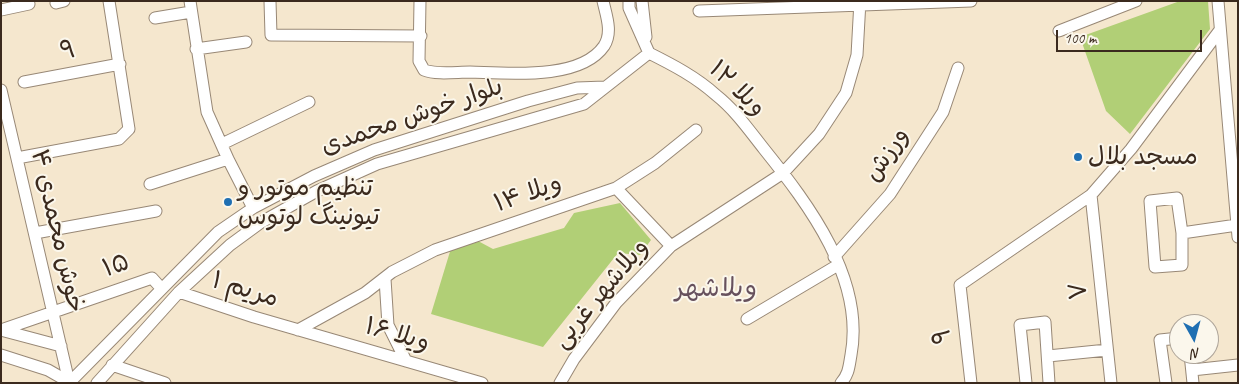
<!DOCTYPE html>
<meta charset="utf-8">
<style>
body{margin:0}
#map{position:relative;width:1239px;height:384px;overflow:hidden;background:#f5e7ce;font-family:Caveat,sans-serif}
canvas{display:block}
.frame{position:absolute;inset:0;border:2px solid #3b2a1e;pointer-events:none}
.north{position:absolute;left:1169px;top:314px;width:50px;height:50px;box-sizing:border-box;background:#fbf7ec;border:1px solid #aea59a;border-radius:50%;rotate:173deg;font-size:14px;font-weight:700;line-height:20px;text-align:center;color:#3b2a1e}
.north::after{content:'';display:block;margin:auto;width:18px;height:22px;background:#1f6fb2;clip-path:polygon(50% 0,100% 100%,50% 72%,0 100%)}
.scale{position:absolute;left:1056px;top:30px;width:146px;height:22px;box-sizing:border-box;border:2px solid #3b2a1e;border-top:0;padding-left:6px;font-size:15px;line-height:18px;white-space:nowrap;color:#3b2a1e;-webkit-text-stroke:4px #fbf7ec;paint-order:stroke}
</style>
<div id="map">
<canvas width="1239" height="384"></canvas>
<div class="frame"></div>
<div class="north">N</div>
<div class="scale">100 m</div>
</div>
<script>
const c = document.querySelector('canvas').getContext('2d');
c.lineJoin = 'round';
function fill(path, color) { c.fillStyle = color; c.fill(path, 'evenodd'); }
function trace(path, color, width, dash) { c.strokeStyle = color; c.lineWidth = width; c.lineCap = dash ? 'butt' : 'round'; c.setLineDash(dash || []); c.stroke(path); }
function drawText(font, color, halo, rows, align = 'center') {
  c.font = font + ' Caveat,"Playpen Sans Arabic",sans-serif'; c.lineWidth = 4; c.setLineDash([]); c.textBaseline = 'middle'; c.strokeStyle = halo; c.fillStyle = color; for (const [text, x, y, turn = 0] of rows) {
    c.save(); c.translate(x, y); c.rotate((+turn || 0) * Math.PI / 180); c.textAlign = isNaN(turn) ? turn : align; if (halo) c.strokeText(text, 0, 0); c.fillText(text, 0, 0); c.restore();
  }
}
fill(new Path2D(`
 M1180 1H1208L1210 29 1130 134 1106 111 1080 37Z
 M620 203 651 240 640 255 618 253 543 347 431 314 452 245 478 241 493 249 564 228 574 213Z`), '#b1cf76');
const minor = new Path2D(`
 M190 1 207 112 228 159 253 208
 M270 1 271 35 421 36
 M420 1 419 61 424 70C437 75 456 72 470 72 506 73 580 81 604 46 613 32 606 15 603 1
 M629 1V8L649 53
 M642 1 646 37
 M1218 1 1238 237
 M56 3 64 1
 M1 10 29 4
 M699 11 971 1
 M155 18 191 12
 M1059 31 1136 1
 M196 49 246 42
 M649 53C673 65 696 77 716 95 735 110 749 130 764 149 809 205 865 279 851 355 849 366 849 374 841 383
 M24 82 120 64
 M1 90 69 382
 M222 144 309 102
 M17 158 119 139 129 129 109 1
 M150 184 228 159
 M616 188 655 163 696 130
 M1091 195 1111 383
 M35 233 156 211
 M1182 233V265L1155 267 1150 201 1177 198 1182 233 1237 225
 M834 257 890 194 943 112 958 68
 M385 279 388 325 406 361
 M179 292 254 317 482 383
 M747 319 838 265
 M1 330 152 278 161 288
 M1 330 61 346
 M298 330 365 293 392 272 435 250 616 188 671 246
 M1190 354 1193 383
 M1 355 48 370 69 382
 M1048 356 1107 350
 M112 365 165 383
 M1192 370 1238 365
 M69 383 218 232 253 208 314 176 374 150 528 101 577 88 605 87
 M97 383 179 292 230 245 260 223 317 191 377 164 584 104 649 53
 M560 383 574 359 616 303 671 246 783 173 819 134 846 93 857 55 860 1
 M971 383 960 285 1091 195 1131 149 1220 30
 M1026 383 1020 325 1045 322 1049 383
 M1166 383 1160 340 1179 338`);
trace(minor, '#988876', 13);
trace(minor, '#fff', 11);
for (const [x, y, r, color] of [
 [1078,157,5,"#1f6fb2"],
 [228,202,5,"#1f6fb2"]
]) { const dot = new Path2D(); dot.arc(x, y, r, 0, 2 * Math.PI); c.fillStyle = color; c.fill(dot); trace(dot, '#fbf7ec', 2); }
drawText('25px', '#3b2a1e', '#fbf7ec', [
 ["۹",68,51,-10],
 ["ویلا ۱۲",737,89,44],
 ["بلوار خوش محمدی",412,117,-19],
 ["ورزش",887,155,-56],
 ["۱۴ ویلا",528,194,-19],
 ["خوش محمدی ۴",57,231,77],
 ["۱۵",116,266,-19],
 ["۱ مریم",245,290,17],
 ["۷",1079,291,-96],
 ["ویلاشهر غربی",601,294,-50],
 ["۱۶ ویلا",397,335,16],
 ["۹",943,336,-96]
]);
drawText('25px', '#3b2a1e', '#fbf7ec', [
 ["مسجد بلال",1088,157],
 ["تنظیم موتور و",238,188],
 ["تیونینگ لوتوس",238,217]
], 'left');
drawText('26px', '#67515d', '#fbf7ec', [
 ["ویلاشهر",716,289]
]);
</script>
